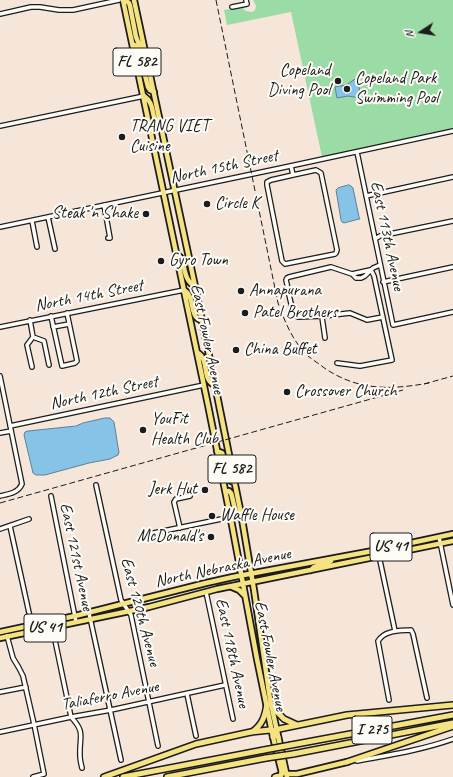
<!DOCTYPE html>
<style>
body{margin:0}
#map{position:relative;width:453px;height:777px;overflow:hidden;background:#f6e6da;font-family:Caveat,sans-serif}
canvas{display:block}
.north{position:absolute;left:401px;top:12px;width:40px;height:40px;-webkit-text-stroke:3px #fdfcf7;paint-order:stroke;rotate:258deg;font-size:11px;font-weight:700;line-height:16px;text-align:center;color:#1c1c1c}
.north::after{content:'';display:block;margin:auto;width:14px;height:18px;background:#1c1c1c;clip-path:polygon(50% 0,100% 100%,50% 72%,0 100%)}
</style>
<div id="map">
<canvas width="453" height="777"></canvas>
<div class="north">N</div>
</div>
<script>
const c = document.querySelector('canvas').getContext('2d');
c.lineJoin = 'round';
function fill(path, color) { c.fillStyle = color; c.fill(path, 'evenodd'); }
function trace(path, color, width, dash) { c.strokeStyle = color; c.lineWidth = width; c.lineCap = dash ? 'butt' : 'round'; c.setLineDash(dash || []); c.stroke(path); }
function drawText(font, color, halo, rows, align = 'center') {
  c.font = font + ' Caveat,sans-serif'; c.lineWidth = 4; c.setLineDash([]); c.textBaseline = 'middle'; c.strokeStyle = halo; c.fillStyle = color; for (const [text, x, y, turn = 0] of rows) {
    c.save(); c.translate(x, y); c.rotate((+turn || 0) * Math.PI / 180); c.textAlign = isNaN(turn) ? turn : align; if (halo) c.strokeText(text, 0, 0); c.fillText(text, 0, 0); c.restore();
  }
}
fill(new Path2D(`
 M253 0H453V128L322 157 291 12 227 25 224 10 243 7 245 11 252 12 255 10 256 6Z`), '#9bdca6');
const water = new Path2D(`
 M356 79 359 86 360 98 348 96 337 98 335 87 346 85Z
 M349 185 351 186 353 188 359 217 360 219H359L344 223 342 222 341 220 336 190 338 188Z
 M105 418H110L114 422 118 447 119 452 118 455 110 459 89 463 45 475H36L33 473 24 435 25 432 28 431 76 426 83 423Z`);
fill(water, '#87c3e7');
trace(water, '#5c8096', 1);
const minor = new Path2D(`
 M232 7 247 4 246 0
 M0 14 31 7H40L59 10H73L119 0
 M0 126 144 96
 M357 152 393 325 453 312
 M291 166 293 175 271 180 267 182V185L282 261 285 264 335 254 336 253 337 250 321 173 316 170 293 175
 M366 196 453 177
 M104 205 110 238H108
 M48 217 55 249
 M32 221 37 247
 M0 227 281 168 453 131
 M375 239 380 236 453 221
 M380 265 373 268 365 276 361 278H356L352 274 331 267 289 277 287 278 286 280C289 291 290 310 298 317L324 316 350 313 367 320 383 317
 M352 274 370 270
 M383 282 453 267
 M51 316 62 366 75 363 77 361 67 313
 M322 317 325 338
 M30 320 33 337 27 345 32 367
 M0 327 184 290
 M53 327 69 324
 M33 337 44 341 49 365
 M337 363 360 366 392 360 374 276 371 270
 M0 376 22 484C18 493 9 494 0 496
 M10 426 204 385
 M0 433 11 431
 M96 485 121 600 131 615 158 746
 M51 496 76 622
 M10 526 33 631
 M180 528 174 502 176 499 190 496
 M0 529 29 519
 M144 535 231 517
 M439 537 453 605
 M378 550 379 556 395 631
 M206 592 233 719
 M89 613 121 760
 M51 621 71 717C86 733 79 736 80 756 80 760 81 764 82 768
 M7 636 13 658 19 668 23 676 34 724 44 774 33 777
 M0 692 26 687
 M187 694 196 736
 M389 700 378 641C385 630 399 631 411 630L413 634 427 698
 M0 732 71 717 111 710 225 685
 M357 761C389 755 422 750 453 739`);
const major = new Path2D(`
 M123 0 208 405 232 525 257 659 273 737 282 773
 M125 0 129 3 130 6 136 37 139 44 144 50
 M134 0 195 286 242 519 254 590 270 699 287 777
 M133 44 136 46 138 48 148 87 150 90 154 92
 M144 96C145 97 148 99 149 101 155 109 150 118 161 126
 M176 254 180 257 182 260C185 269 185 282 195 286
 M184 290C194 296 190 308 196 317 198 319 200 320 202 321
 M197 352C199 354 201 355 202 357 208 365 203 381 215 385
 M217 451 222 453 223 456 228 478 231 481 235 482
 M226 492 229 491 231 493C234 502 234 514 242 519
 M311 570 314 567 331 561
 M232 587 239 590 245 596
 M0 632 75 616 206 583 233 577 378 550 453 534
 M0 638 149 607 217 589 453 541
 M284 772 288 774H297L347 762`);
const highway = new Path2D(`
 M272 707 284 719 297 725
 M252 732C262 725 265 717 267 704
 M273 737 275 731 279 729 347 715 453 705
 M291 745 453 715
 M293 754 453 723
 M347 762 453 726
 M104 777 196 744 251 732 270 730 275 731 278 737
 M123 777 264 750
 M167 777 266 758
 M275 777 281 775 284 767`);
trace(minor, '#1c1c1c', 6);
trace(major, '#1c1c1c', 8);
trace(highway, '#1c1c1c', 8);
trace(minor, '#fdfcf7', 3.5);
trace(major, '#f5e382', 4.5);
trace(highway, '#f5e382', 5);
trace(new Path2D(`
 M216 0 278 303C285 322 293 342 308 356 313 360 318 363 323 367 357 391 390 390 429 383
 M424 384 453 376
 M0 503 403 390`), '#1c1c1c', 1, [6, 3]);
const highwayBridge = new Path2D(`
 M264 750 291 745
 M266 758 293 754`);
trace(highwayBridge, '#1c1c1c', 8, []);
trace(highwayBridge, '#f5e382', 5);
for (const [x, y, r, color] of [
 [338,81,4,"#1c1c1c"],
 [347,89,4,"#1c1c1c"],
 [122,137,4,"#1c1c1c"],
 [207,204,4,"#1c1c1c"],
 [146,214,4,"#1c1c1c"],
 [161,261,4,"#1c1c1c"],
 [241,291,4,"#1c1c1c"],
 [245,313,4,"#1c1c1c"],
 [236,350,4,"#1c1c1c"],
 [287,392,4,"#1c1c1c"],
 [143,430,4,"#1c1c1c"],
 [205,490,4,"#1c1c1c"],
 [212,516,4,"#1c1c1c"],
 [211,537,4,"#1c1c1c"]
]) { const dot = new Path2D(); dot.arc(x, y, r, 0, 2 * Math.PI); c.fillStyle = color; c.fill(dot); trace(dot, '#fdfcf7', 1.5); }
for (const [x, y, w] of [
 [137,62,48],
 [232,469,48],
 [391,547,42],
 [45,628,42],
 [372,730,40]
]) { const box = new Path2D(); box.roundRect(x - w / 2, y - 14, w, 28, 3); c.fillStyle = '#fdfcf7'; c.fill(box); trace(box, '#1c1c1c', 1); }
drawText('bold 16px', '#1c1c1c', null, [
 ["FL 582",137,62],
 ["FL 582",232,469],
 ["US 41",391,547],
 ["US 41",45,628],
 ["I 275",372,730]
]);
drawText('17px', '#1c1c1c', '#fdfcf7', [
 ["Copeland",330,71,"right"],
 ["Diving Pool",330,91,"right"],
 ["Copeland Park",355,79],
 ["Swimming Pool",355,99],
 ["TRANG VIET",130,127],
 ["Cuisine",130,147],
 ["Circle K",215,204],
 ["Steak 'n Shake",138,214,"right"],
 ["Gyro Town",169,261],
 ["Annapurana",249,291],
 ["Patel Brothers",253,313],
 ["China Buffet",244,350],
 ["Crossover Church",295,392],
 ["YouFit",151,420],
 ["Health Club",151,440],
 ["Jerk Hut",197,490,"right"],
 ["Waffle House",220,516],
 ["McDonald's",203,537,"right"]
], 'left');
drawText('17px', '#1c1c1c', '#fdfcf7', [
 ["North 15th Street",224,167,-12],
 ["East 113th Avenue",387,236,78],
 ["North 14th Street",89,296,-11],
 ["East Fowler Avenue",207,339,78],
 ["North 12th Street",104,393,-12],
 ["East 121st Avenue",76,557,78],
 ["North Nebraska Avenue",223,568,-12],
 ["East 120th Avenue",140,612,75],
 ["East 118th Avenue",232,653,78],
 ["East Fowler Avenue",270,656,79],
 ["Taliaferro Avenue",110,696,-11]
]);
</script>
